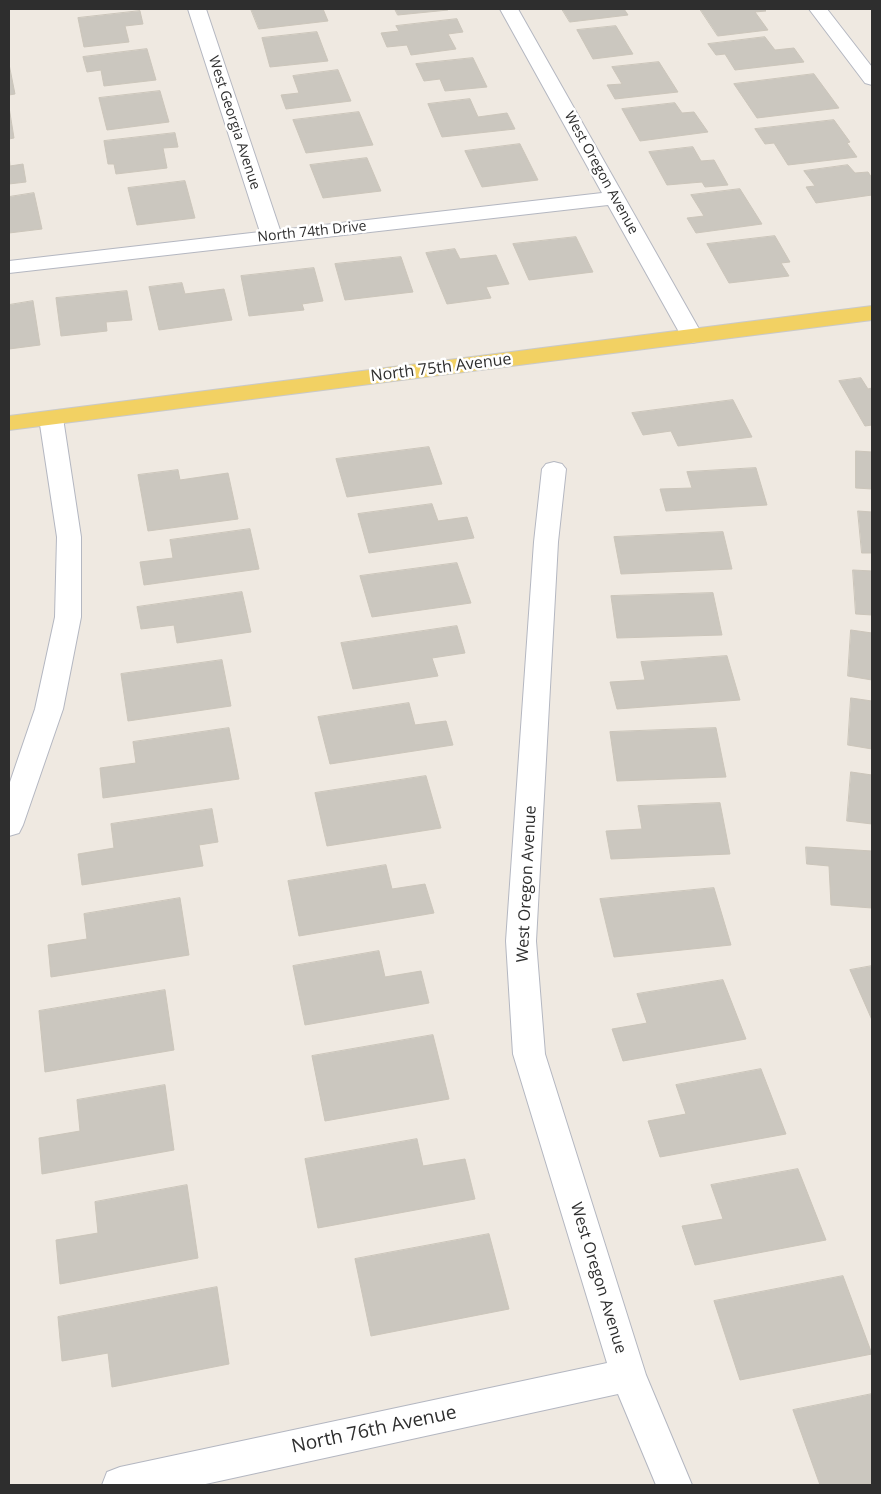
<!DOCTYPE html>
<style>
body{margin:0}
#map{position:relative;width:881px;height:1494px;overflow:hidden;background:#efe9e1;font-family:"Open Sans",sans-serif}
canvas{display:block}
.frame{position:absolute;inset:0;border:10px solid #2e2e2e;pointer-events:none}
</style>
<div id="map">
<canvas width="881" height="1494"></canvas>
<div class="frame"></div>
</div>
<script>
const c = document.querySelector('canvas').getContext('2d');
c.lineJoin = 'round';
function fill(path, color) { c.fillStyle = color; c.fill(path, 'evenodd'); }
function trace(path, color, width, dash) { c.strokeStyle = color; c.lineWidth = width; c.lineCap = dash ? 'butt' : 'round'; c.setLineDash(dash || []); c.stroke(path); }
function drawText(font, color, halo, rows, align = 'center') {
  c.font = font + ' "Open Sans",sans-serif'; c.lineWidth = 5; c.setLineDash([]); c.textBaseline = 'middle'; c.strokeStyle = halo; c.fillStyle = color; for (const [text, x, y, turn = 0] of rows) {
    c.save(); c.translate(x, y); c.rotate((+turn || 0) * Math.PI / 180); c.textAlign = isNaN(turn) ? turn : align; if (halo) c.strokeText(text, 0, 0); c.fillText(text, 0, 0); c.restore();
  }
}
const building = new Path2D(`
 M251 9H323L328 21 259 29Z
 M395 9H447L448 10 398 15Z
 M562 9H624L628 15 570 22Z
 M700 9H764L766 11 755 12 768 30 718 36Z
 M140 11 143 24 125 26 129 42 84 47 78 18Z
 M457 19 463 32 448 34 456 49 411 55 407 45 387 47 381 33 399 31 396 26Z
 M616 26 633 54 593 59 577 30Z
 M317 32 328 61 270 67 262 38Z
 M765 37 775 50 794 48 804 62 735 70 725 54 716 55 708 44Z
 M147 49 156 80 104 86 101 70 87 72 83 57Z
 M473 58 487 87 445 91 440 79 424 81 416 64Z
 M659 62 678 92 615 99 607 85 622 84 612 67Z
 M9 64 15 94 9 95Z
 M338 70 351 101 286 109 281 95 299 93 293 76Z
 M814 74 839 108 757 118 734 84Z
 M160 91 169 122 107 130 99 98Z
 M470 99 478 117 507 113 515 129 442 137 428 104Z
 M675 103 682 113 694 112 708 132 640 141 622 109Z
 M9 107 14 138 9 139Z
 M359 112 373 145 306 153 293 120Z
 M834 120 850 142 847 143 857 157 788 165 774 143 765 144 755 129Z
 M175 133 178 147 163 148 167 168 116 174 114 164H108L104 141Z
 M520 144 538 180 482 187 465 151Z
 M693 147 701 161 714 160 728 185 705 187 702 182 667 185 649 152Z
 M9 155 10 166 23 164 26 182 9 184Z
 M367 158 381 191 323 198 310 165Z
 M848 165 855 173 868 172 872 178V195L816 203 806 187 815 186 804 171Z
 M185 181 195 218 137 225 128 188Z
 M740 189 762 224 696 233 687 218 704 216 691 195Z
 M34 193 42 229 9 233V197Z
 M775 236 790 262 781 263 789 276 729 283 707 244Z
 M576 237 593 272 529 280 513 244Z
 M455 249 460 259 496 255 509 284 486 287 491 298 447 304 426 253Z
 M401 257 413 292 345 300 335 264Z
 M314 268 323 301 302 304 304 310 249 316 241 276Z
 M182 283 185 294 224 289 232 320 159 330 149 287Z
 M127 291 132 320 106 322 107 331 61 336 56 298Z
 M33 301 40 345 9 349V305Z
 M861 378 868 389 872 388V425L865 426 839 381Z
 M733 400 752 437 678 446 671 431 643 435 632 413Z
 M429 447 442 484 347 497 336 459Z
 M856 451 872 452V489L856 488Z
 M756 468 767 505 666 511 660 489 692 488 687 472Z
 M178 470 180 480 228 473 238 519 148 531 138 475Z
 M432 504 438 521 467 517 474 538 369 553 358 514Z
 M858 511 872 512V553H862Z
 M250 529 259 569 144 585 140 562 173 558 170 540Z
 M723 532 732 569 621 574 614 537Z
 M457 563 471 603 372 617 360 576Z
 M853 570 872 571V615L856 614Z
 M242 592 251 632 177 643 174 625 141 629 137 607Z
 M713 593 722 635 617 638 611 596Z
 M457 626 465 653 432 658 438 676 353 689 341 643Z
 M851 630 872 633V680L848 676Z
 M727 656 740 700 617 709 610 682 645 680 641 662Z
 M222 660 231 706 128 721 121 674Z
 M851 698 872 701V749L848 745Z
 M409 703 415 725 446 721 453 745 330 764 318 717Z
 M229 728 239 779 103 798 100 768 136 763 133 742Z
 M716 728 726 777 617 781 610 732Z
 M851 772 872 775V824L847 821Z
 M426 776 441 828 327 846 315 793Z
 M720 803 730 854 611 859 606 831 642 829 638 806Z
 M212 809 218 842 199 845 203 866 82 885 78 854 114 848 111 824Z
 M806 847 872 851V908L831 905 829 866 807 864Z
 M386 865 392 889 425 884 434 913 299 936 288 881Z
 M714 888 731 945 614 957 600 899Z
 M180 898 189 955 51 977 48 945 87 939 84 914Z
 M379 951 385 977 421 971 429 1003 305 1025 293 966Z
 M872 966V1020L850 970Z
 M723 980 746 1039 623 1061 612 1029 647 1023 637 994Z
 M165 990 174 1050 45 1072 39 1011Z
 M433 1035 449 1099 325 1121 312 1056Z
 M761 1069 786 1134 660 1157 648 1121 686 1114 676 1085Z
 M165 1085 174 1150 42 1174 39 1138 80 1131 77 1100Z
 M417 1139 423 1166 465 1159 475 1199 318 1228 305 1159Z
 M798 1169 826 1240 695 1265 682 1226 723 1219 711 1185Z
 M187 1185 198 1258 60 1284 56 1240 98 1233 95 1202Z
 M489 1234 509 1309 371 1336 355 1259Z
 M843 1276 872 1354 740 1380 714 1301Z
 M217 1287 229 1364 112 1387 108 1353 62 1361 58 1317Z
 M872 1394V1484L820 1485 793 1410Z`);
fill(building, '#cbc7bf');
trace(building, '#cbc5ba', 1);
const minor = new Path2D(`
 M188 9H206L280 230 602 193 500 9H518L703 336 700 341 692 343 684 341 608 205 9 273V261L260 232Z
 M809 9H827L872 67V85L865 83Z
 M51 411 59 413 63 418 81 537V617L63 709 23 825 19 833 9 836V785L35 709 55 617 57 537 39 418 43 413Z
 M554 462 562 464 566 469 558 542 536 941 545 1054 646 1375 692 1485H656L618 1394 201 1485H102L107 1472 120 1467 607 1363 513 1054 506 941 534 542 542 469 546 464Z`);
const major = new Path2D(`
 M872 306V320L9 430V416Z`);
trace(minor, '#b4b7c1', 2);
trace(major, '#c9c9c9', 2);
fill(minor, '#fff');
fill(major, '#f2d163');
drawText('14px', '#2e2e2e', '#fff', [
 ["West Georgia Avenue",234,123,72],
 ["West Oregon Avenue",601,173,61],
 ["North 74th Drive",312,232,-6]
]);
drawText('16px', '#2e2e2e', '#fff', [
 ["North 75th Avenue",441,368,-7],
 ["West Oregon Avenue",527,884,-87],
 ["West Oregon Avenue",598,1278,73]
]);
drawText('19px', '#2e2e2e', '#fff', [
 ["North 76th Avenue",374,1430,-12]
]);
</script>
